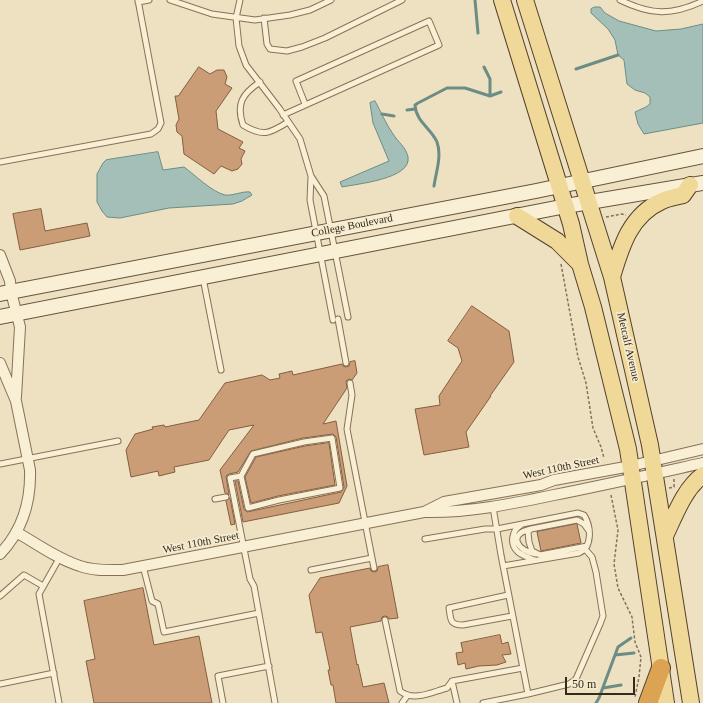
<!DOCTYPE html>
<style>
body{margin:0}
#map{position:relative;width:703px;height:703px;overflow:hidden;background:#ede1c1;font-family:Georgia,serif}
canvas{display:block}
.scale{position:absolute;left:565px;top:677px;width:70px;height:18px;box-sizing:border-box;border:2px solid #362a1d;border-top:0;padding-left:5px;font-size:12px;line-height:14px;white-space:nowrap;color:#362a1d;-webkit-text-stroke:3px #f5ebd0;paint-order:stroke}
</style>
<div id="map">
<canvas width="703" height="703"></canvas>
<div class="scale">50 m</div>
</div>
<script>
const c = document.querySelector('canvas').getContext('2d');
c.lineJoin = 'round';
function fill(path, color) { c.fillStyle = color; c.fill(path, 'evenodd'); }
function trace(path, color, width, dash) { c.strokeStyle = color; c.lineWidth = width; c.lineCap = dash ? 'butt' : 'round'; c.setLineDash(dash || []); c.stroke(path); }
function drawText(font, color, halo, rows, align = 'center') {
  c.font = font + ' Georgia,serif'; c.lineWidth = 3.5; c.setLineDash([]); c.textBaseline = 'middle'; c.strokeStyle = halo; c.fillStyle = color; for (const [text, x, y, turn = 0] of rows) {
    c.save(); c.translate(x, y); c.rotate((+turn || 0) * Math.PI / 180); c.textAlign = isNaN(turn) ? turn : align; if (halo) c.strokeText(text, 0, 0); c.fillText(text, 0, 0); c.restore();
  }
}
const water = new Path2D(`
 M595 7H600L605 13 619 21 656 31 681 29 703 24V123L644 134 638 124 635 112 646 107 650 104V97L645 93 635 90 627 84 624 60 618 55 615 40 608 29 591 13V9Z
 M375 101C381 112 386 124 393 134 398 142 406 147 408 157 412 179 356 184 342 187L340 182 389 161 373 123 370 103Z
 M158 152 163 170 184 167C195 175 212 192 225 195 233 196 242 191 250 192L252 195 242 201 233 204 169 208 120 218 107 217 102 211 97 202V174L103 163 106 160Z`);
fill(water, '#a4bfb8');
trace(water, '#6b8d86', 1);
trace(new Path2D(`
 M475 0 478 33
 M484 67 490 79V96
 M576 69 618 55
 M407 110 415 109
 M382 114 394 116
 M434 186C436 172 442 156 437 142 431 128 416 122 415 105L418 103 447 88H465L490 96 501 92
 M615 655 634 653
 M603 688 621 685
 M596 703 599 698 618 647 631 638`), '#6b8d86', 3);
const building = new Path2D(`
 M199 67 210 74 217 70H224L227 77 225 84 232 88 216 111 218 129 243 142 239 148 245 151 241 159 242 164 238 169 232 171 221 166 214 174 184 154 182 136 177 132 176 125 179 119 175 96H178Z
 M41 209 45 231 87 223 90 236 20 250 13 214Z
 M472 306 509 331 514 362 490 396H491L466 432 469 447 424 455 415 409 440 405 439 396 462 361 458 348 448 341Z
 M355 361 357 373 352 380 349 379 346 381 347 388 323 424 336 421 347 486 339 503 243 522 235 481H238L244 509 247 512 341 492 344 487 336 437 333 434 303 438 251 451 238 472 229 474 226 476 229 495 225 493 220 470 254 425 229 430 209 460 174 467 175 472 159 476 158 471 131 477 126 450 135 434 153 429 152 427 164 425 165 427 199 420 225 383 262 375 270 380 280 378 279 374 292 371 293 375 342 364 343 366 346 367 349 366 350 362Z
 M329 443 335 485 278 496 251 503 245 477 256 457 305 446Z
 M230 498 235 524 231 525 226 501Z
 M577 524 581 543 541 551 537 532Z
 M388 565 398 618 389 619 388 617 385 616 382 617 381 621 350 627 357 665 358 664 363 687 384 683 389 703H336L333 685H331L328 670H330L322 632 316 633 309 595 320 578 370 568 371 571 374 572 377 571 378 567Z
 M143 588 154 645 199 636 212 703H94L86 661 95 659 84 601Z
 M500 635 502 644 508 642 511 654 502 655 506 662 497 665 479 666 466 669 465 663 458 665 456 653 463 652 461 643Z`);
fill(building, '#cb9d77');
trace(building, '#855d3f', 1);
const lane = new Path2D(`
 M170 0 212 14 255 20 290 15 310 10 331 0
 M240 0 236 18 239 46 246 65 279 108 300 139 311 176 324 196 348 317
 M620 0C651 15 671 16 703 1
 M138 2 149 0
 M264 18 267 44 270 49 287 51 302 47 325 38 402 0
 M260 82C242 94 236 104 243 125 263 137 269 134 288 122
 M283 115 439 45 429 21 296 81 305 104
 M0 162 151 134 158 129 161 123 138 0
 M311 177 310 200 333 320
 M203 278 221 370
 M338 319 346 363
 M0 464 118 441
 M241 476 248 508 279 500 340 488 332 438 304 442 253 454 241 476 230 478 250 579 254 586 275 703
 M215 499 226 497
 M493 507 501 555 528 694 569 684 576 679 600 624 603 616 596 572 592 557 585 549
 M521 525C512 530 509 544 518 552 523 556 529 558 535 560
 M531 529C507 534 517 551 536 554
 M425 539 485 529H497L578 513 584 515C591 526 593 547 579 553L503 566
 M587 546 540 555 532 551 529 542 528 532 531 529 577 520 584 524 589 531
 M372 558 374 568
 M143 566 152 601 158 604 164 632 259 613
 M311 570 372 558 347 429 352 395 350 383
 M508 595 449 608C451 619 449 625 463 625L512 616
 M0 596 24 575 43 586
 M385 620 400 691C414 702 432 692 447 688L452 681 523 668
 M452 681 457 703
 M0 684 54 673
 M59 703 39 594 60 557
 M223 703 218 676 269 666
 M402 703 407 696
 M483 703 528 694`);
const street = new Path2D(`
 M0 255 10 281 11 292 20 327 16 397
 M0 363 16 401 30 470C31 501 22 531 0 554
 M426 511 444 502 541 485 554 480 631 466 703 449
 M16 532C36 543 57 559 80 566 93 571 109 570 123 570L424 512C468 513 511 504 554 495 604 485 653 474 703 463`);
const secondary = new Path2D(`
 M0 294 536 191 703 156
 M0 317 566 206 703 183`);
const primary = new Path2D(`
 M502 0 571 224 580 264 593 307 628 449 666 703
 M525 0 612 277 650 445 691 703
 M517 216 557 241 580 264
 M612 277C621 247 630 215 662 201 668 198 676 197 683 195L690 185
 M665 536C675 515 684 489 703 475`);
const highway = new Path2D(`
 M648 703 661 668`);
trace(lane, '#867259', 7);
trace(street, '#867259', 12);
trace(secondary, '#68543c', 16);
trace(primary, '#54412d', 18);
trace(highway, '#54412d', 20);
trace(new Path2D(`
 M606 217 622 214 626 215
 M561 264 578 357 586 383 593 428 601 447 604 458
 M669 488 674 487V478
 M611 495 618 530 614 564 618 588 632 617 635 642 641 657 639 677 635 697`), '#867259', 1.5, [3, 2]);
trace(lane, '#f8efd4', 5);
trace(street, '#f8efd4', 10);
trace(secondary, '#f8efd4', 14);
trace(primary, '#f0d899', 16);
trace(highway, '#dca452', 18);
drawText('11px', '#362a1d', '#f5ebd0', [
 ["College Boulevard",352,226,-11],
 ["Metcalf Avenue",628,347,77],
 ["West 110th Street",561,468,-12],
 ["West 110th Street",201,543,-11]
]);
</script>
